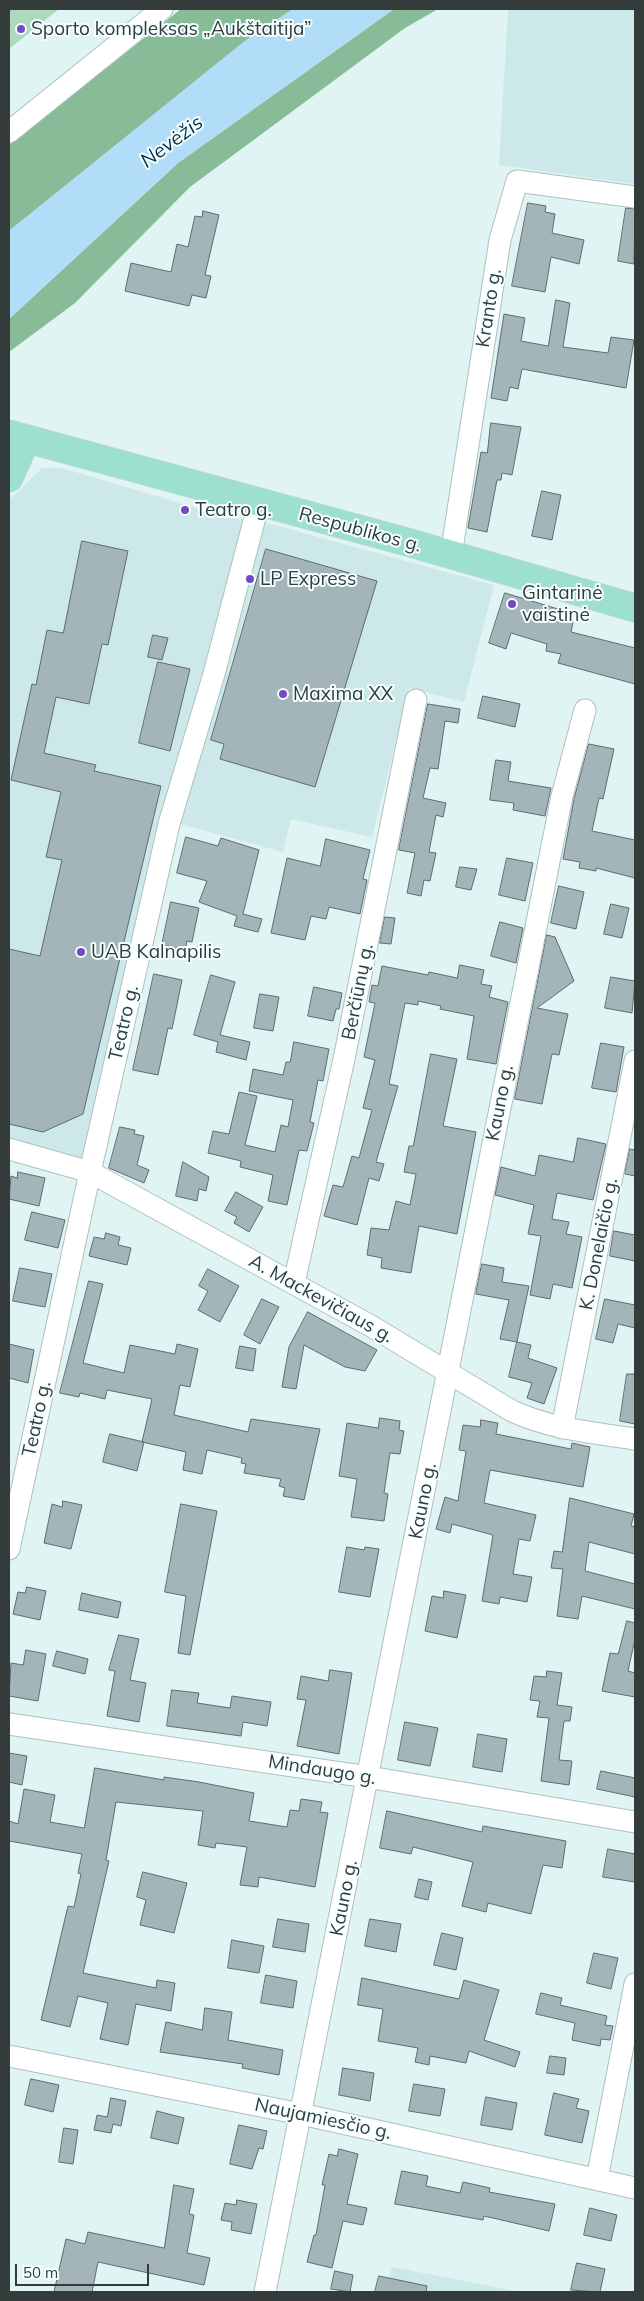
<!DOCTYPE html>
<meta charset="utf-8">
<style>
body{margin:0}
#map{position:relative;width:644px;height:2301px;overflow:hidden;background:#e0f4f3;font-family:Mulish,sans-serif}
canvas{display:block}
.frame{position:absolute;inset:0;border:10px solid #333b3b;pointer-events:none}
.scale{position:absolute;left:15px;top:2264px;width:134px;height:22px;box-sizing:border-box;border:2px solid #333b3b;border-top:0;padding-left:6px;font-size:15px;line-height:18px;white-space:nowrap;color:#333b3b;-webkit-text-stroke:4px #f4ffff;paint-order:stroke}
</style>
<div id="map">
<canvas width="644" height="2301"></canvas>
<div class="frame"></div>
<div class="scale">50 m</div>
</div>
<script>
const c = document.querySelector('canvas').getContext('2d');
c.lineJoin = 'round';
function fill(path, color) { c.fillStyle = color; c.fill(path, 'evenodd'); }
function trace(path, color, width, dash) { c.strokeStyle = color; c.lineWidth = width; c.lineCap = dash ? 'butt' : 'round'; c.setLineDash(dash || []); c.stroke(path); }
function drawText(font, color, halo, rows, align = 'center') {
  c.font = font + ' Mulish,sans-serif'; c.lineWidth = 4; c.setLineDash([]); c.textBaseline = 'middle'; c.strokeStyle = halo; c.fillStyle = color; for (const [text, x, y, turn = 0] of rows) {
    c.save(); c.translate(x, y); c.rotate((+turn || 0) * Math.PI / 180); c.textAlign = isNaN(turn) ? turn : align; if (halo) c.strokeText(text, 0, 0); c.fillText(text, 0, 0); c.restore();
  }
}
fill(new Path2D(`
 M508 9H635V184L499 165Z
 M42 468H62L230 518 259 521 494 585 464 702 409 688 372 837 291 819 283 852 176 823 84 1160 9 1142V500Z
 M392 2267 521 2292H386Z`), '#cde8e8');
fill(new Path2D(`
 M9 9H59L9 49Z`), '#afd9bc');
fill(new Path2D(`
 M181 9H293L245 41 9 231V145Z
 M394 9H438L405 28 190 187 75 303 9 352V319L178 163Z`), '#88bb98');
fill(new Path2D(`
 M293 9H394L178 163 9 319V231L245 41Z`), '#b2ddf8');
const building = new Path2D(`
 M528 203 546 206 545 212 555 214 552 233 584 240 579 264 551 257 545 292 512 286Z
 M626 208 635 209 634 264 618 261Z
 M203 211 219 215 205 275 211 276 206 298 192 295 189 306 125 291 131 263 171 272 177 244 188 247 195 216 202 217Z
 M556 300 570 303 563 347 608 353 611 337 634 340 626 388 522 369 518 389 510 387 507 401 491 398 504 314 525 318 521 341 548 346Z
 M491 423 521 427 512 475 502 473 501 480H497L487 532 468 528 481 452 487 453Z
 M542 491 561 495 552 540 532 536Z
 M82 541 128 551 108 645 102 644 89 704 56 697 44 753 96 765 94 771 161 786 83 1114 43 1132 9 1124V949L40 956 62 860 46 857 61 792 11 780 32 684 36 685 47 630 63 633Z
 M266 549 377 581 315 787 220 759 224 744 211 740Z
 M505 593 558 609 555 618 573 622 571 632 635 648V684L558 663 561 654 546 651 547 644 511 633 506 649 489 643Z
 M153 635 168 638 162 660 148 657Z
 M158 662 190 669 170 751 139 743Z
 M483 696 520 704 515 727 478 718Z
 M428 704 460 709 458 723 445 721 438 769 430 768 423 798 446 803 443 817 436 815 429 852 436 853 430 881 424 880 421 896 407 893 415 853 399 850Z
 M589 744 614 749 603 799 599 798 592 831 635 840V878L596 868V871L579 868 580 862 563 859 574 799Z
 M496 760 511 762 508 781 551 788 545 816 513 810 514 803 490 800Z
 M186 837 218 846 221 838 259 850 243 914 262 919 258 932 234 926 237 916 199 902 207 881 177 873Z
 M326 839 370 850 363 879 367 880 360 914 329 907 326 919 311 916 305 940 271 933 287 858 320 866Z
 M507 858 533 863 525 901 499 895Z
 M460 867 477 869 471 890 456 887Z
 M559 886 584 892 576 929 551 923Z
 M171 902 199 908 192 942 187 941 185 950 162 945Z
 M611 904 629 908 622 938 604 934Z
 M385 917 395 918 391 944 380 943Z
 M500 922 523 928 516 963 491 956Z
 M547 935 555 937 574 981 537 1008 568 1014 559 1055 552 1054 542 1104 515 1099Z
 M460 965 484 970 481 984 492 986 489 997 508 1002 496 1064 467 1059 474 1016 440 1009 441 1006 418 1001V1005L405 1003 389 1084 398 1086 376 1162 384 1164 379 1181 369 1178 357 1225 324 1216 333 1185 343 1187 352 1156 359 1158 372 1110 363 1108 375 1060 364 1057 375 1003 369 1002 372 985 378 986 382 966 428 975 429 972 457 978Z
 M154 974 182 980 172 1029 168 1028 158 1075 133 1070Z
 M211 975 235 982 220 1035 250 1042 246 1060 216 1052 218 1042 194 1035Z
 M611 977 635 981 632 1013 605 1008Z
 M314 987 342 993 339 1009H336L333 1021 308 1016Z
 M260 994 279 997 273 1031 254 1028Z
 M294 1042 329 1049 323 1081 318 1080 310 1122 314 1123 307 1151 299 1150 287 1205 268 1201 273 1175 240 1167 241 1161 208 1153 213 1131 229 1134 239 1092 257 1096 245 1145 275 1152 281 1125 288 1127 293 1100 249 1091 253 1069 283 1075 286 1062H290Z
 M601 1043 624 1047 616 1092 592 1088Z
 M431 1054 457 1059 443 1126 476 1132 457 1234 419 1226 411 1273 381 1268 382 1258 367 1255 371 1228 389 1230 396 1201 410 1205 416 1174 404 1172 409 1146H413Z
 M120 1127 135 1130 134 1134 144 1136 137 1165 149 1170 144 1183 109 1168Z
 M578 1138 606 1144 593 1200 557 1193 552 1219 569 1222 566 1234 582 1237 572 1288 553 1284 550 1299 530 1295 541 1236 528 1234 534 1205 495 1195 501 1167 535 1176 539 1155 573 1162Z
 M630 1149 635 1150V1176L625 1174Z
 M183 1162 209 1177 206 1191 199 1189 197 1201 176 1196Z
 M18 1172 45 1178 39 1206 9 1199 11 1176 17 1178Z
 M236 1192 263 1207 249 1232 234 1223 237 1217 225 1211Z
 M32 1212 65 1220 58 1248 25 1240Z
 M614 1231 635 1235V1261L610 1256Z
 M106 1233 120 1237 118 1245 131 1248 127 1265 89 1256 94 1237 104 1239Z
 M482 1264 504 1268 502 1282 529 1286 517 1342 500 1339 509 1300 476 1294Z
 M20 1268 52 1274 45 1307 13 1301Z
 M208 1269 239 1286 220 1322 198 1310 208 1291 199 1286Z
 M89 1281 103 1284 83 1363 124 1373 130 1345 175 1354 177 1344 198 1349 190 1387 180 1385 174 1415 248 1432 251 1419 320 1429 304 1500 283 1496 285 1488 279 1486 281 1479 244 1473 246 1464 241 1463 242 1458 207 1450 202 1474 183 1470 186 1452 142 1442 152 1399 107 1390 105 1399 80 1393 79 1397 60 1393Z
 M262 1299 279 1307 260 1344 244 1335Z
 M605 1299 635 1305V1328L618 1324 613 1343 596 1339Z
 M308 1312 377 1350 365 1371 345 1367 304 1345 296 1389 282 1387 289 1347Z
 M517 1342 531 1345 528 1358 557 1368 544 1404 527 1398 532 1383 509 1377Z
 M9 1344 34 1350 28 1383 9 1378Z
 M240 1346 256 1349 253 1371 236 1368Z
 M627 1374H635V1424L620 1421Z
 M380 1418 400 1421 399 1430 404 1431 400 1454 390 1453 384 1493 388 1494 384 1521 351 1517 357 1479 339 1476 347 1423 378 1428Z
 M481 1420 498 1423 496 1434 571 1449 572 1443 590 1447 583 1487 490 1470 484 1503 536 1515 530 1541 519 1539 513 1574 532 1577 527 1602 500 1597 499 1604 482 1601 493 1535 452 1524 450 1533 436 1529 445 1497 458 1501 466 1451 459 1450 463 1425 480 1427Z
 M110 1434 144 1442 137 1471 103 1462Z
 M570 1498 634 1514 631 1526 635 1527V1554L589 1542 585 1571 635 1584V1609L582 1596 578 1619 557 1616 563 1569 551 1568 554 1551 562 1552Z
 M63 1501 82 1505 71 1549 44 1543 52 1504 62 1507Z
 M181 1504 217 1511 190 1655 178 1653 186 1596 165 1592Z
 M347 1547 364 1550 365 1547 379 1549 370 1597 339 1592Z
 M27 1587 46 1591 40 1620 13 1614 18 1592 25 1593Z
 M444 1591 466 1595 457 1638 425 1631 432 1596 443 1598Z
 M82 1593 121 1602 118 1618 79 1610Z
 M627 1621 635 1623V1639L628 1671 635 1673V1697L602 1691 610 1653 618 1654Z
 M119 1635 139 1639 130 1680 146 1683 139 1722 107 1716 115 1671 109 1670Z
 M26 1650 46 1654 38 1701 9 1696 11 1663 23 1665Z
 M57 1651 88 1659 85 1674 53 1666Z
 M330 1670 352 1673 339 1754 297 1746 306 1700 297 1699 301 1676 328 1681Z
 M547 1671 562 1673 557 1705 572 1707 570 1721H564L559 1760 572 1761 569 1785 541 1781 549 1718 537 1717 540 1701 530 1700 534 1676 546 1677Z
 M172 1690 199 1693 197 1703 230 1708 232 1696 271 1702 267 1726 243 1722 241 1736 167 1726Z
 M405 1722 438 1728 430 1766 398 1760Z
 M478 1734 507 1739 502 1772 473 1767Z
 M9 1753 27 1756 22 1785 9 1782Z
 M95 1768 164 1780V1777L199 1782 254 1793 249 1821 287 1827 290 1810 299 1811 301 1799 322 1802 320 1812 328 1813 315 1887 259 1877 258 1887 240 1885 247 1847 216 1843 215 1848 198 1845 203 1811 116 1802 106 1860 109 1861 83 1973 156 1988 157 1980 175 1983 171 2011 136 2004 128 2045 100 2039 108 2003 78 1996 70 2027 41 2020 68 1906 74 1907 81 1874 78 1873 82 1854 9 1841V1821L18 1824 24 1789 55 1795 50 1822 84 1828Z
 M601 1771 635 1778V1797L597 1789Z
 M387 1811 482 1832 483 1826 566 1841 562 1868 543 1865 531 1914 488 1903 486 1912 462 1906 473 1862 413 1847 411 1854 380 1848Z
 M608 1849 635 1854V1882L603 1877Z
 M143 1872 187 1883 174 1933 140 1925 146 1900 137 1897Z
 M419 1879 432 1882 428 1900 415 1897Z
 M278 1919 309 1924 305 1952 273 1947Z
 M370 1919 401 1924 396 1952 365 1946Z
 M442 1933 463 1938 456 1970 434 1965Z
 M232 1940 264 1946 259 1973 228 1968Z
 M594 1953 618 1958 611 1989 587 1983Z
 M266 1975 297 1981 293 2008 261 2003Z
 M362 1978 459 1999 464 1980 499 1990 484 2040 520 2052 515 2067 469 2051 466 2063 430 2056 429 2065 415 2062 418 2048 378 2041 383 2009 358 2005Z
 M541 1993 562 1998 560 2005 607 2016 605 2025 613 2026 610 2040 601 2039 600 2046 572 2040 575 2023 536 2014Z
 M205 2008 232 2012 228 2040 283 2050 279 2075 242 2068 243 2064 160 2052 166 2022 202 2030Z
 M550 2056 566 2058 564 2075 547 2073Z
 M343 2068 374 2073 370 2101 339 2095Z
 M31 2079 59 2085 53 2112 25 2105Z
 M414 2084 445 2089 440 2116 409 2111Z
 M554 2093 579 2099 576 2108 589 2111 582 2143 545 2135Z
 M486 2097 517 2103 512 2130 481 2125Z
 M111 2098 126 2101 121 2126 113 2124 111 2133 94 2130 97 2115 107 2117Z
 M157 2111 184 2118 178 2144 151 2138Z
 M239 2125 267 2131 263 2149 259 2148 252 2169 230 2164Z
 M64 2128 78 2130 73 2164 59 2162Z
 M339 2149 358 2154 347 2204 367 2208 363 2225 343 2221 332 2268 307 2262 314 2235H316L325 2185H322L329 2154 337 2156Z
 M402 2171 428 2176 426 2186 460 2193 463 2182 490 2188 489 2192 555 2204 549 2231 484 2216 483 2220 395 2204Z
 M174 2185 194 2189 189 2214 194 2215 187 2253 210 2258 204 2285 98 2262 92 2292H54L66 2239 85 2244 88 2232 164 2248Z
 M237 2200 257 2204 251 2234 231 2230 232 2222 221 2220 225 2203 236 2205Z
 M590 2208 617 2215 611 2241 584 2235Z
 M577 2263 605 2269 600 2292 571 2290Z
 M335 2271 353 2275 350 2292 331 2289Z
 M379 2276 427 2286 426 2292H375Z`);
fill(building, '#a3b5b9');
trace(building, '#5d6d71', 1);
const minor = new Path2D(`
 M9 132 162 9
 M451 555 500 240 517 181 635 197
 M9 1149 90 1172 371 1326 512 1411C551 1429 594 1433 635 1439
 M294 1283 344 1059 416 700
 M562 1428 635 1061
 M9 1549 90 1172 169 824 214 674 259 502
 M9 1724 368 1777 635 1822
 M9 2056 301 2114 635 2188
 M597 2179 635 1984
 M265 2292 562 796 585 710`);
const major = new Path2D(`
 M9 434 407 542 635 608
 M9 478 26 440`);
trace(minor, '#aec0c0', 23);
trace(major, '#ced0d0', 29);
trace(minor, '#fff', 21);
trace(major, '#9de0d0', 28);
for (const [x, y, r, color] of [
 [21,29,5,"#7549c1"],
 [185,510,5,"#7549c1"],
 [250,579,5,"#7549c1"],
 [512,604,5,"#7549c1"],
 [283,694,5,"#7549c1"],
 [81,952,5,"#7549c1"]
]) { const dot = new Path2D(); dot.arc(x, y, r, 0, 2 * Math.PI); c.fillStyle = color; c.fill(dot); trace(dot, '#f4ffff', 2); }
drawText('19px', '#333b3b', '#f4ffff', [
 ["Sporto kompleksas „Aukštaitija”",31,29],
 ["Teatro g.",195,510],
 ["LP Express",260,579],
 ["Gintarinė",522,593],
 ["vaistinė",522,615],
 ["Maxima XX",293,694],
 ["UAB Kalnapilis",91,952]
], 'left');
drawText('19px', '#333b3b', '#f4ffff', [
 ["Kranto g.",489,308,-81],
 ["Respublikos g.",360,530,15],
 ["Berčiūnų g.",358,992,-79],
 ["Teatro g.",124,1023,-77],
 ["Kauno g.",500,1103,-79],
 ["K. Donelaičio g.",599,1244,-79],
 ["A. Mackevičiaus g.",321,1299,29],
 ["Teatro g.",37,1419,-78],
 ["Kauno g.",423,1501,-79],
 ["Mindaugo g.",322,1770,9],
 ["Kauno g.",344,1898,-79],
 ["Naujamiesčio g.",323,2119,12]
]);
drawText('italic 20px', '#002f45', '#f4ffff', [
 ["Nevėžis",172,142,-37]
]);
</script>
